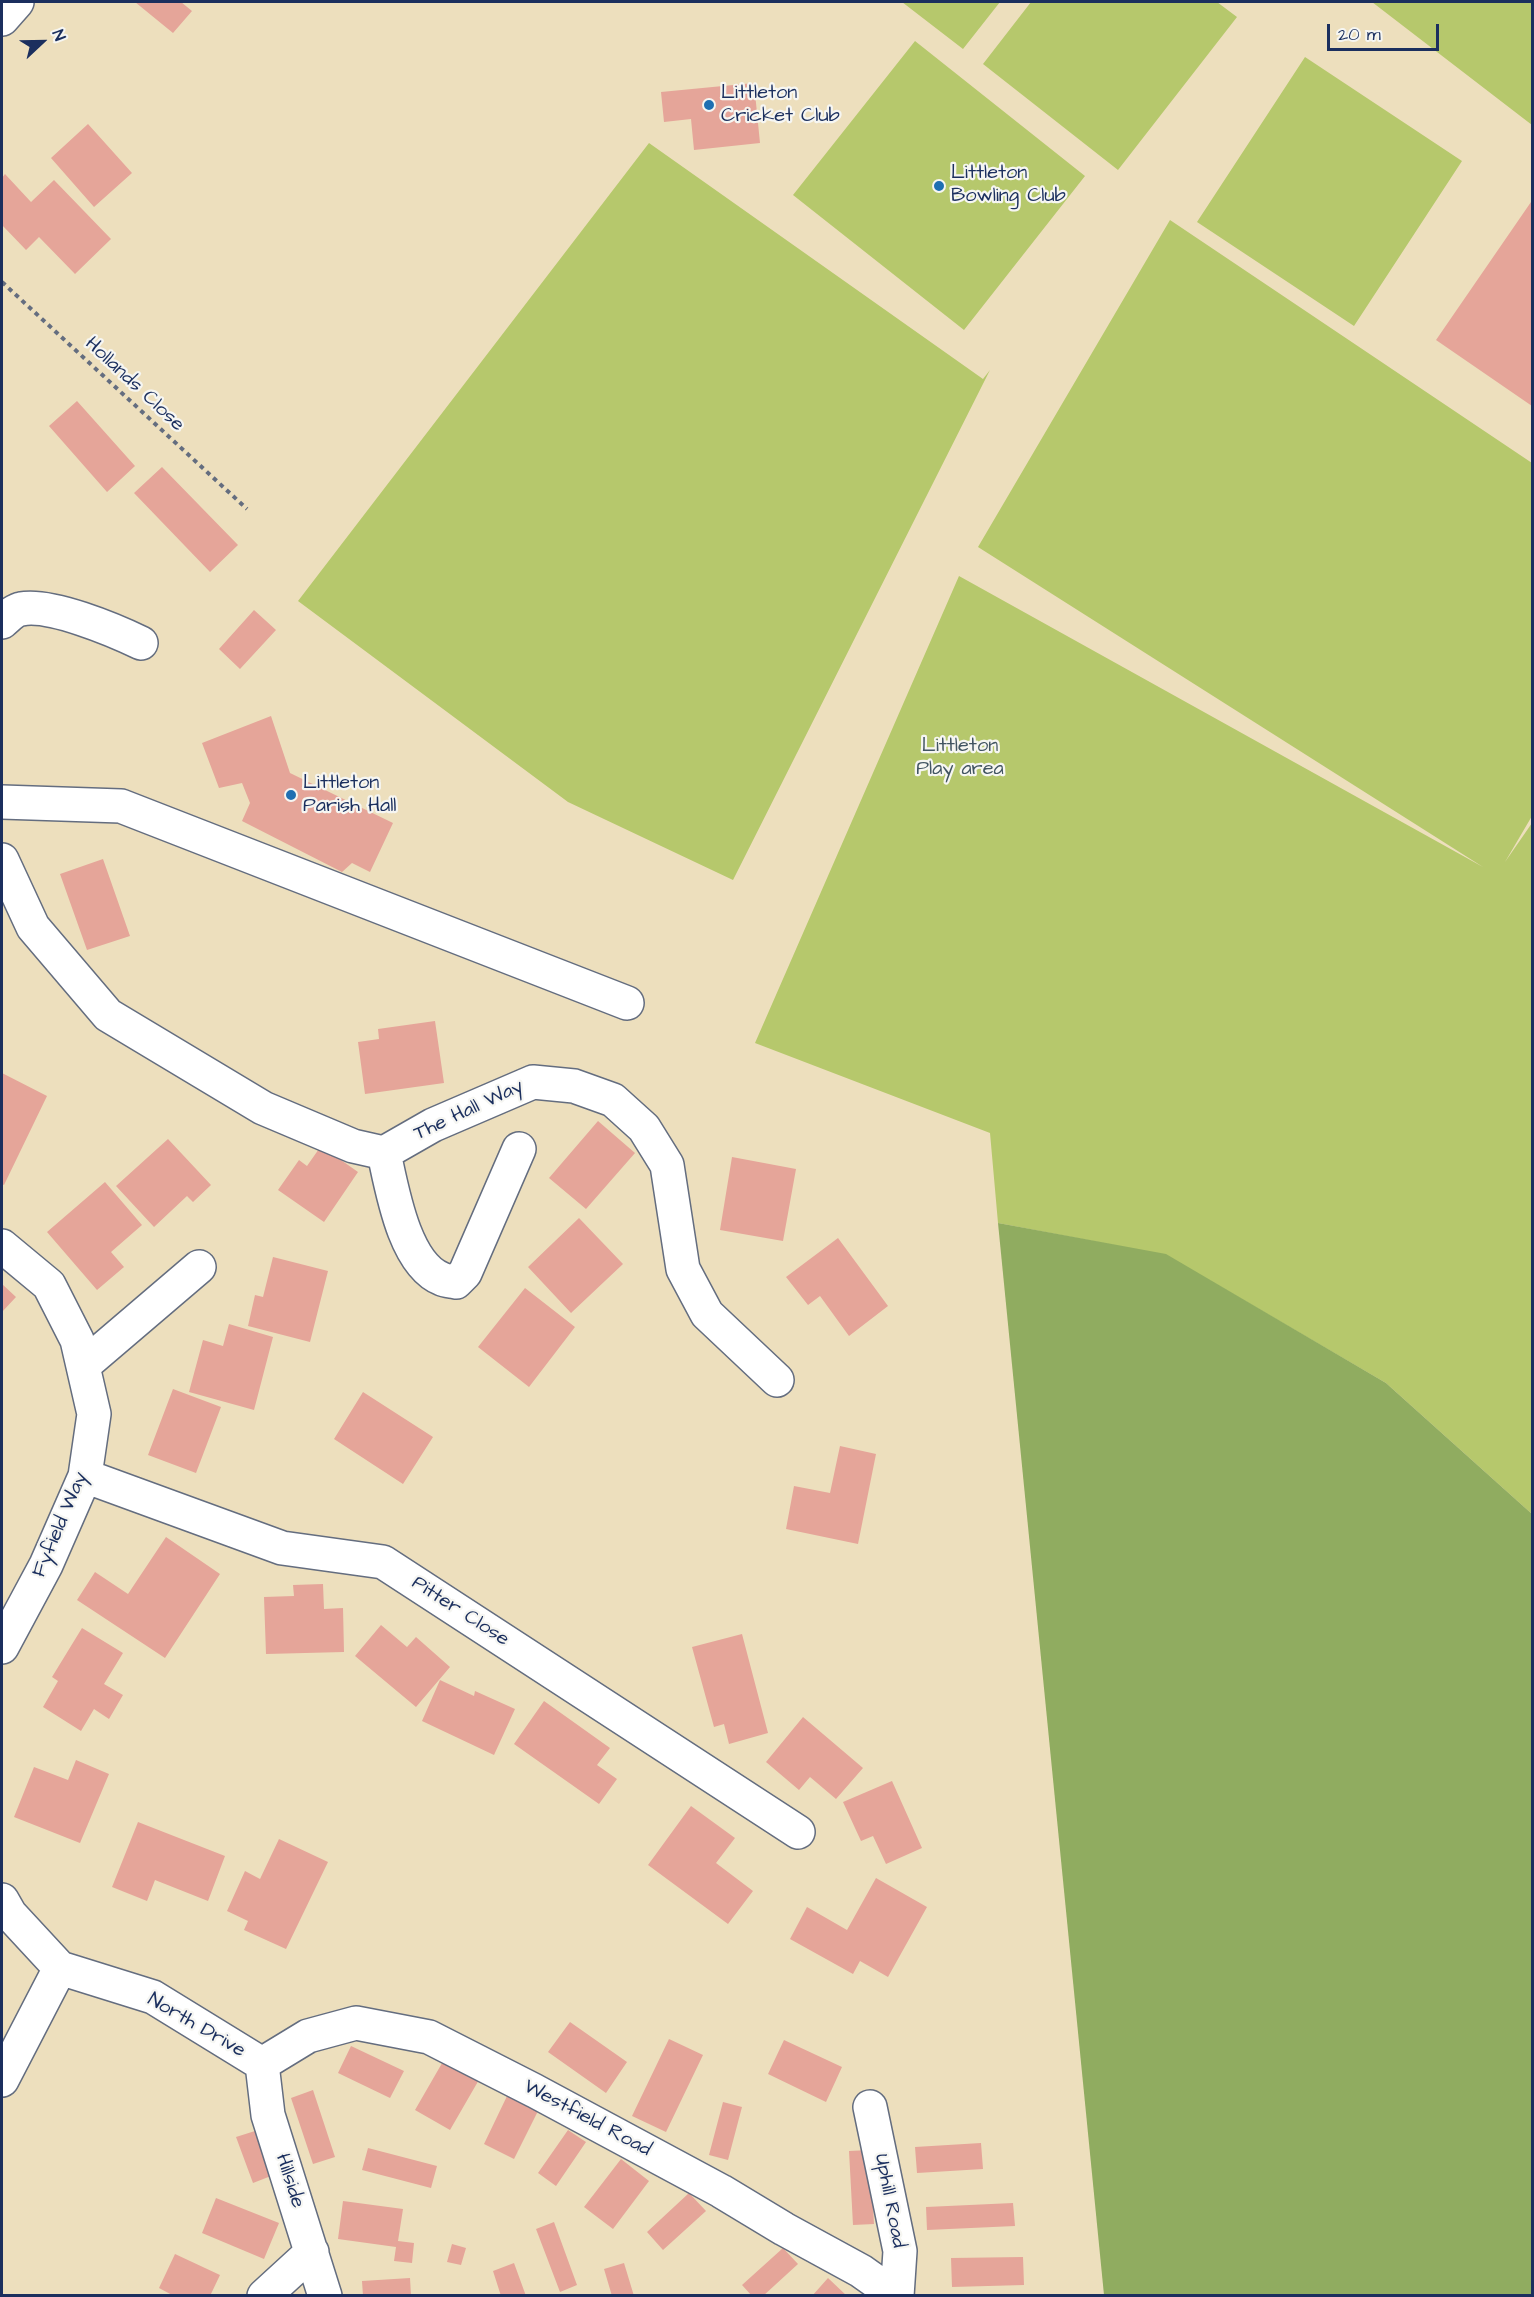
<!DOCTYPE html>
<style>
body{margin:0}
#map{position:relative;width:1534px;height:2297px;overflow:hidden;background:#eddfbd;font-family:"Architects Daughter",sans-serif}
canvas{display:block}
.frame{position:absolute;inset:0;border:3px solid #1b2f5e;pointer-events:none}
.north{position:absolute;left:12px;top:12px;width:60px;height:60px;-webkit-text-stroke:4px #f6f6f2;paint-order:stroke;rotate:68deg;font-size:16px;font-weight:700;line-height:24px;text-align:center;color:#1b2f5e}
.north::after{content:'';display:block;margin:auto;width:21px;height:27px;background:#1b2f5e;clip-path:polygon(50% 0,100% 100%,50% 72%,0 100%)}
.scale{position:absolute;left:1327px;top:24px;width:112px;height:27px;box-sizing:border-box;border:3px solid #1b2f5e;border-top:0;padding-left:8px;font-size:18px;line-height:21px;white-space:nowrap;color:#1b2f5e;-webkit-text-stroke:4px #f6f6f2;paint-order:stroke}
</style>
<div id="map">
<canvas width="1534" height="2297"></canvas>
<div class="frame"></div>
<div class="north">N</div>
<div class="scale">20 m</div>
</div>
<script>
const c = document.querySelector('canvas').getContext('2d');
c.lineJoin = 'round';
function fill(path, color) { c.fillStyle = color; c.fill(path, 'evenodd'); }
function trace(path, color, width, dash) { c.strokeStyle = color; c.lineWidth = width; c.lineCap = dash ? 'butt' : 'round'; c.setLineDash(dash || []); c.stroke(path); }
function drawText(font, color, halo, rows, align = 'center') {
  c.font = font + ' "Architects Daughter",sans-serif'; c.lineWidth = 4.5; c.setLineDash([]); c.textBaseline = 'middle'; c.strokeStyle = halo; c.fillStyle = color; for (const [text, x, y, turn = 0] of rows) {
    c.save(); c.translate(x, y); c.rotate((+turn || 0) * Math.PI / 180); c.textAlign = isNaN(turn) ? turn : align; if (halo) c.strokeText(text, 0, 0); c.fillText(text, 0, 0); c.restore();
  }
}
fill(new Path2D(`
 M902 2H1000L963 49Z
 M1031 2H1217L1237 17 1118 170 983 64Z
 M1372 2H1532V125Z
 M915 41 1085 176 964 330 793 195Z
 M1305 57 1462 161 1354 326 1197 222Z
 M649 143 983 379 990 370 733 880 568 802 298 601Z
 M1170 220 1532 463V816L1505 862 1532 823V1514L1386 1383 1166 1255 998 1223 990 1133 755 1043 959 576 1483 867 978 547Z`), '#b6c86c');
fill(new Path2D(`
 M998 1223 1166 1254 1386 1383 1532 1514V2295H1104Z`), '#90ac60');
fill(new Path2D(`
 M135 2H181L192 11 173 33Z
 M754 83 760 143 694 150 691 119 664 122 661 92Z
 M88 124 132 173 94 207 51 158Z
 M5 174 31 202 54 180 111 239 75 274 39 237 26 250 2 225V178Z
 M1531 202 1532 203V406L1436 340Z
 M77 401 135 466 107 492 49 426Z
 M162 467 238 545 210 572 134 493Z
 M254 610 276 630 240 669 219 649Z
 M271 716 290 773 393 823 370 872 352 863 342 872 242 821 250 803 242 783 219 788 202 743Z
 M103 859 130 936 87 950 60 874Z
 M435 1021 444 1083 365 1094 358 1042 379 1039 378 1029Z
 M2 1073 47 1096 4 1185 2 1184Z
 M598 1121 635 1153 586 1209 549 1178Z
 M168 1139 211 1185 193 1202 187 1196 154 1227 116 1186Z
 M321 1146 358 1172 324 1222 278 1190 299 1160 307 1166Z
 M732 1157 796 1169 783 1241 720 1230Z
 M105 1182 142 1225 111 1252 124 1267 97 1290 47 1232Z
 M579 1218 623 1264 571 1313 528 1267Z
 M838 1238 888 1306 849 1336 820 1296 808 1305 786 1277Z
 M273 1257 328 1271 310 1342 248 1326 255 1295 263 1297Z
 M2 1284 16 1297 2 1312Z
 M525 1288 575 1327 529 1387 478 1347Z
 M229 1324 273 1337 254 1410 189 1392 203 1340 223 1346Z
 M173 1389 221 1407 196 1473 148 1455Z
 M363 1392 433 1437 403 1484 334 1439Z
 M840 1446 876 1454 858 1544 786 1529 794 1486 830 1493Z
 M166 1537 220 1574 165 1658 77 1600 95 1572 128 1594Z
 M323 1584 324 1609 343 1608 344 1652 266 1654 264 1597 294 1596 293 1585Z
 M381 1625 407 1647 416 1637 450 1667 416 1707 355 1656Z
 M82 1628 123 1653 104 1684 123 1695 109 1719 94 1709 81 1731 43 1707 58 1681 52 1677Z
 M742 1634 768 1733 729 1744 724 1724 714 1727 692 1647Z
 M440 1680 474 1696 475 1691 515 1709 494 1755 422 1721Z
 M544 1701 610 1748 597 1765 617 1779 599 1804 514 1744Z
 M803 1717 863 1768 836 1799 810 1777 799 1790 766 1762Z
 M76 1760 109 1774 80 1843 14 1817 34 1767 68 1780Z
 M892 1781 922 1848 886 1864 873 1836 861 1841 843 1802Z
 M691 1806 735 1838 716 1863 753 1891 728 1924 648 1865Z
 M138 1822 225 1856 208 1901 155 1880 147 1901 112 1887Z
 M279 1839 328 1862 286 1949 244 1930 248 1921 227 1911 245 1871 260 1879Z
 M876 1878 927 1907 888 1977 860 1961 853 1974 790 1939 807 1907 847 1930Z
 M570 2022 627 2062 606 2093 548 2052Z
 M669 2039 703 2055 666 2132 632 2116Z
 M784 2040 842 2067 826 2102 768 2074Z
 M351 2046 404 2071 390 2098 338 2073Z
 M445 2058 480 2078 450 2130 415 2110Z
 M313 2090 335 2157 313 2164 291 2098Z
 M508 2094 539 2109 514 2159 484 2144Z
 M723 2102 742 2107 728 2160 709 2155Z
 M568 2130 586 2142 556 2186 538 2173Z
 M255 2131 271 2176 253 2183 236 2137Z
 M981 2143 983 2169 917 2173 915 2147Z
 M368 2148 437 2166 431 2188 362 2170Z
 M870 2150 874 2224 853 2225 849 2151Z
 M621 2159 649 2181 613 2229 584 2207Z
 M689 2193 706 2211 663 2250 647 2232Z
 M216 2198 279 2223 264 2259 202 2233Z
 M343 2201 403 2209 398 2241 414 2243 412 2263 394 2261 396 2247 338 2239Z
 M1013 2203 1015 2226 927 2230 926 2207Z
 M554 2222 577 2285 560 2292 536 2229Z
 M452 2244 466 2248 461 2265 447 2262Z
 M783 2248 798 2264 763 2296H752L742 2285Z
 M175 2254 220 2275 210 2296H174L159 2288Z
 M1023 2257 1024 2285 952 2287 951 2258Z
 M514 2263 526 2296H501L493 2271Z
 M624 2263 634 2296H612L604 2269Z
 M410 2278 411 2296H363L362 2281Z
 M828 2278 847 2296H812Z`), '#e5a599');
const minor = new Path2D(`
 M2 19 17 2
 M2 622C7 618 14 610 21 609 50 603 114 630 141 643
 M2 802 121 806 627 1003
 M2 860 33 927 108 1015 263 1108 353 1146 384 1153 433 1125 533 1082 574 1086 613 1100 644 1128 667 1165 683 1269 707 1314 777 1380
 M384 1153C392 1189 404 1264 442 1279 446 1281 452 1281 456 1282L465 1273 519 1149
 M2 1246 49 1285 77 1340 94 1414 85 1476 46 1565 2 1647
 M83 1366 199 1267
 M85 1476 282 1548 383 1562 798 1832
 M2 1900 10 1914 60 1968 153 1997 262 2064
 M262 2064 308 2036 356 2023 429 2037 535 2091 721 2191 784 2229 861 2271 896 2296
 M262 2064 268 2115 325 2296
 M2 2080 60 1968
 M870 2107 900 2251 897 2296
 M264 2296 312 2252`);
trace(minor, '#646d7f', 36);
trace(new Path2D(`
 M2 282 247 509`), '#646d7f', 4, [4.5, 4.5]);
trace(minor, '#fff', 33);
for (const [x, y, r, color] of [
 [709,105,6,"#1f6fb2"],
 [939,186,6,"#1f6fb2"],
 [291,795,6,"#1f6fb2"]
]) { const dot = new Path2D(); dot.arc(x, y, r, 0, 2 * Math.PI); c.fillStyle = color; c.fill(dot); trace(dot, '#f6f6f2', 2); }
drawText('20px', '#1b2f5e', '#f6f6f2', [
 ["Littleton",721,94],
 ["Cricket Club",721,117],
 ["Littleton",951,174],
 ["Bowling Club",951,197],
 ["Littleton",303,784],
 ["Parish Hall",303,807]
], 'left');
drawText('20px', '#1b2f5e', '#f6f6f2', [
 ["Hollands Close",134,385,43],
 ["The Hall Way",469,1111,-25],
 ["Fyfield Way",61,1525,-67],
 ["Pitter Close",460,1612,33],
 ["North Drive",196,2026,30],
 ["Westfield Road",587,2119,28],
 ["Hillside",289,2181,72],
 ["Uphill Road",889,2201,79]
]);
drawText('20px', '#425562', '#f6f6f2', [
 ["Littleton",960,747],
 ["Play area",960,770]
]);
</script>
